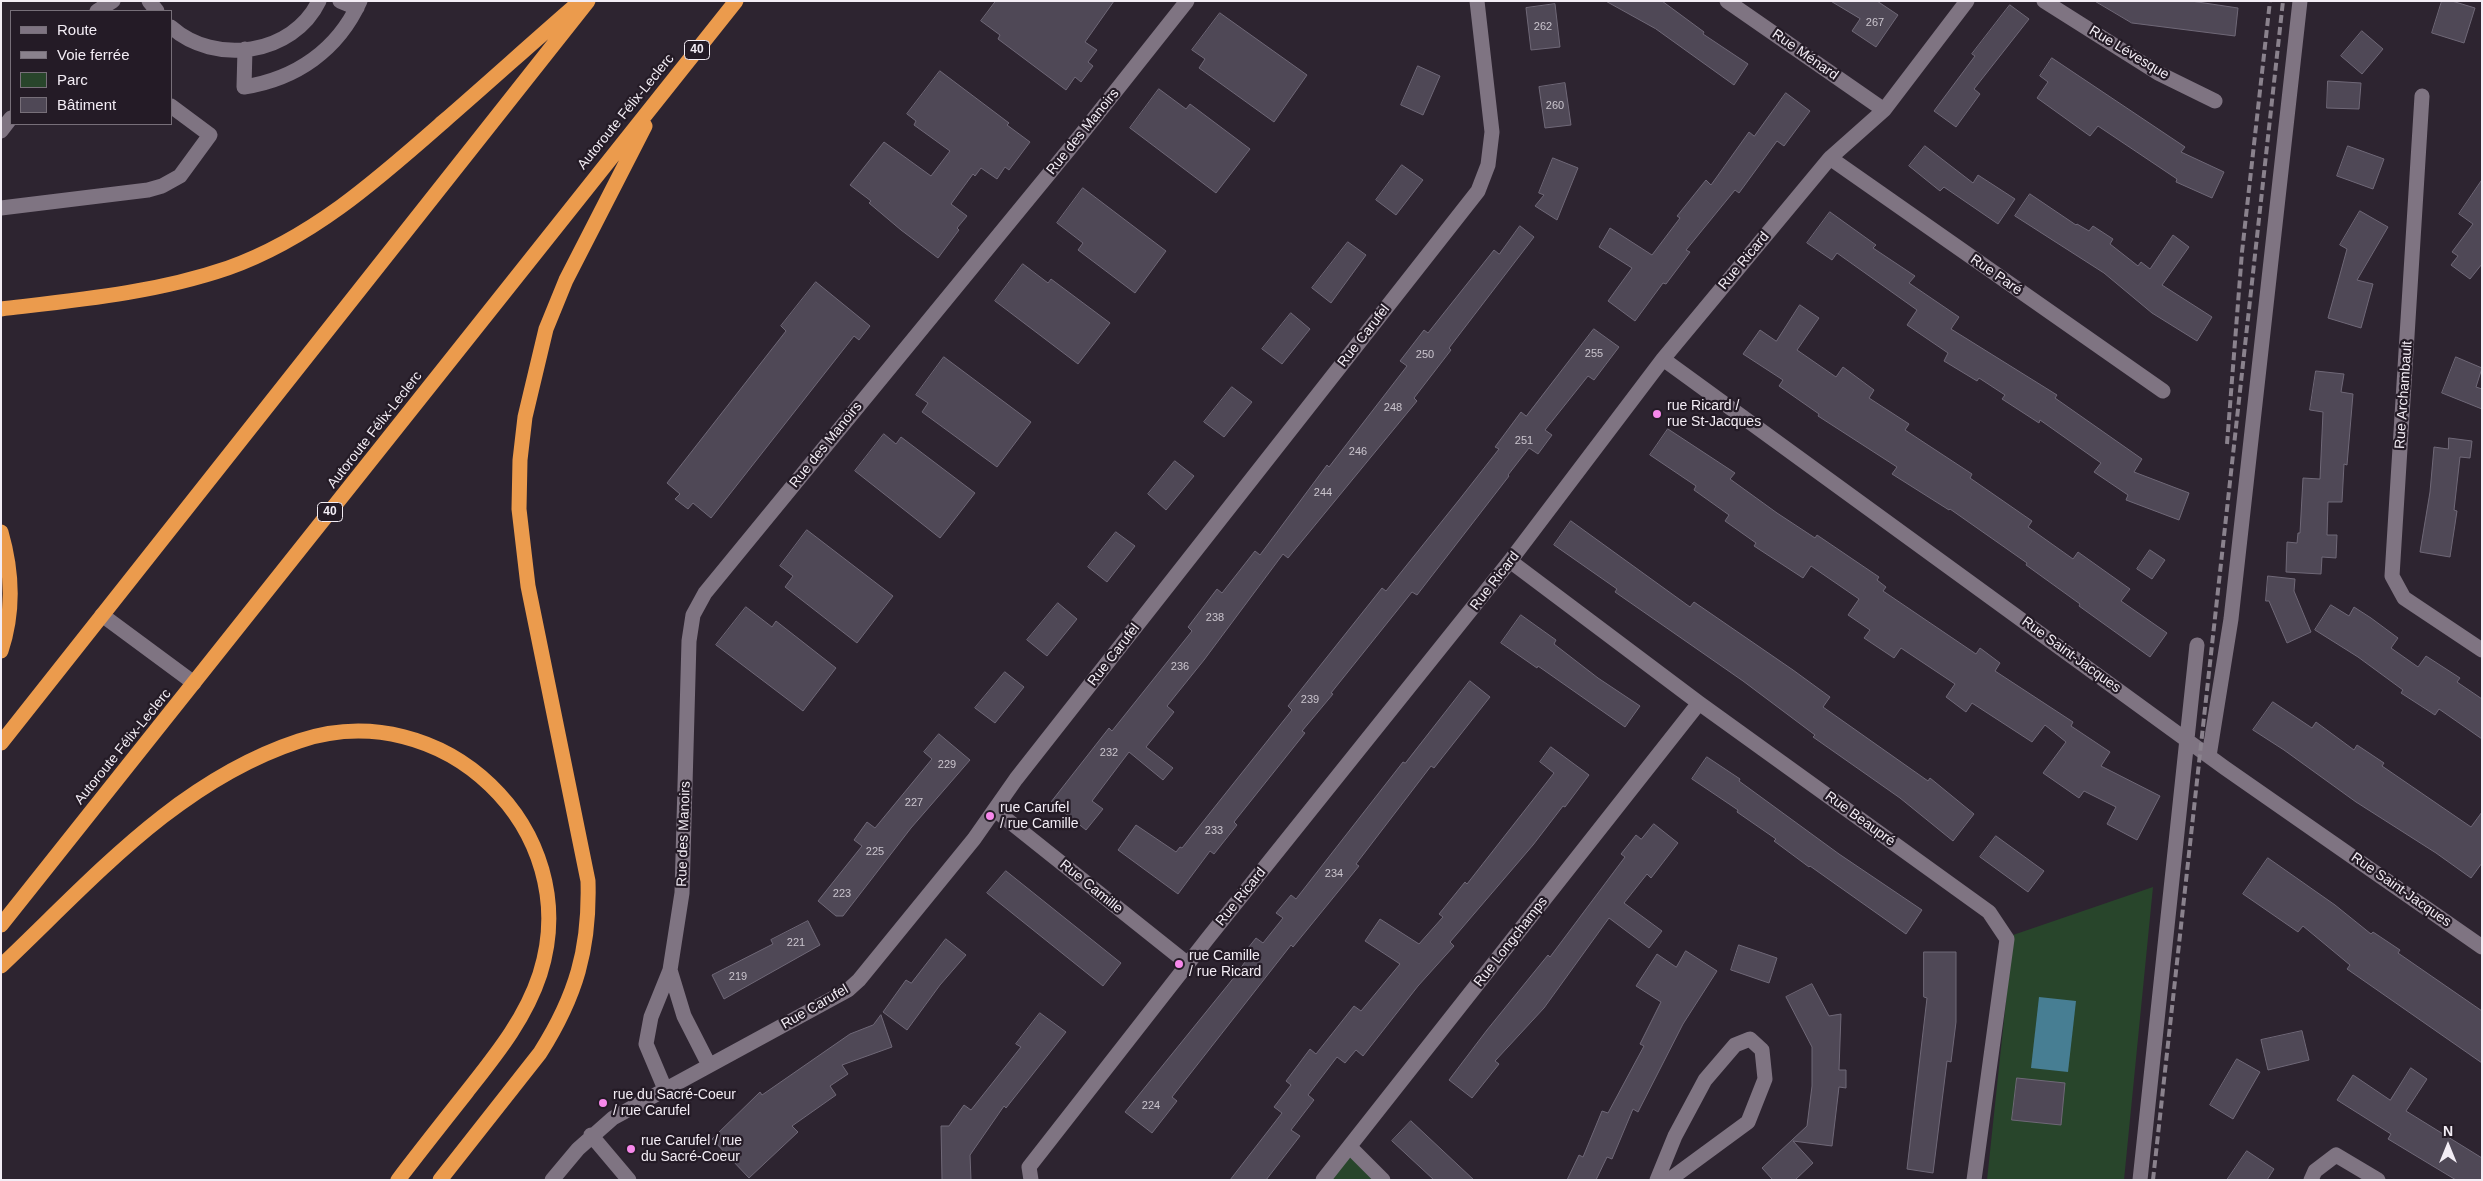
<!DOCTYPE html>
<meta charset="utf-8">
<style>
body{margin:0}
#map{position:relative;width:2483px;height:1181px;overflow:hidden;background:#2d2430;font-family:Arial,sans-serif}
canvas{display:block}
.frame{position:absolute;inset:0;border:2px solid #f3edf5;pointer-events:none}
.legend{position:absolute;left:10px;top:10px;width:162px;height:115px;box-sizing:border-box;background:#241b26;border:1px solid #776f79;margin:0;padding:6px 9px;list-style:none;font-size:15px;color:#f3edf5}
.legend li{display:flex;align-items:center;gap:10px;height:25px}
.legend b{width:25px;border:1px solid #776f79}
.north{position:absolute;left:2423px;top:1121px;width:50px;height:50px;-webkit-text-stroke:4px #241b26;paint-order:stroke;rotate:0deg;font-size:14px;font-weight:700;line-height:20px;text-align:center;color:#f3edf5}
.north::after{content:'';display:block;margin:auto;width:18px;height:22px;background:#f3edf5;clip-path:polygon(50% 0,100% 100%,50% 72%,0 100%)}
</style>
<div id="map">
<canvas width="2483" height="1181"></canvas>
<div class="frame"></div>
<ul class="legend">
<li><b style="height:6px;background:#7f7482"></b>Route</li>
<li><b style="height:6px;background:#8a828d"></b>Voie ferrée</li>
<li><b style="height:14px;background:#28452b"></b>Parc</li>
<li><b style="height:14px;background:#4f4856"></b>Bâtiment</li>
</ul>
<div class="north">N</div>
</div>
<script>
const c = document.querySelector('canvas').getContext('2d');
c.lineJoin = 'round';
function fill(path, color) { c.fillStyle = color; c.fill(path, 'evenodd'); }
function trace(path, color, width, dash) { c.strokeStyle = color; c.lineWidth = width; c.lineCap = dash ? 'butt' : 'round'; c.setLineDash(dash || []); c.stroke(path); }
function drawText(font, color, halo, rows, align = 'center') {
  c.font = font + ' Arial,sans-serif'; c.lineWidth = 4.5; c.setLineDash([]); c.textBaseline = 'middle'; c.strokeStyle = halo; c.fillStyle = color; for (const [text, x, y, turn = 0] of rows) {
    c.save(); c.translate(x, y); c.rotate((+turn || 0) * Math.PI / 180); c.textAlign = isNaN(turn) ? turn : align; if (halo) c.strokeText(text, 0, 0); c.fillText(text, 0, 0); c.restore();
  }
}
fill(new Path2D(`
 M2153 887 2124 1180H1987L2013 935Z
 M1350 1147 1382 1180H1323Z`), '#28452b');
fill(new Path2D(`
 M2039 997 2076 1001 2068 1072 2031 1068Z`), '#477e93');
const building = new Path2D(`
 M996 1H1114L1085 42 1097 50 1088 62 1093 66 1081 82 1075 77 1066 90 998 39 1000 35 981 21Z
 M1606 1H1662L1704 32 1703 34 1748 64 1734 85 1656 29Z
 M1831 1H1877L1898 15 1876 47 1852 31 1860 19Z
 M2095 1H2191L2238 8 2235 36 2132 23Z
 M2442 1H2452L2475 8 2464 43 2432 33Z
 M1555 4 1560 47 1531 50 1526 8Z
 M2010 5 2029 19 1974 89 1980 94 1956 127 1934 111 1975 56 1972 54Z
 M1220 13 1307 75 1274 122 1199 68 1205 59 1192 50Z
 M2362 31 2383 49 2362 74 2341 56Z
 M2052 58 2185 147 2181 152 2224 172 2212 198 2176 182 2177 179 2098 126 2090 136 2037 98 2048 82 2040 76Z
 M1418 66 1440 76 1423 115 1401 105Z
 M940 71 1009 123 1007 125 1030 142 1009 170 1005 167 997 179 981 168 975 176 973 174 951 204 967 216 957 228 959 230 938 258 901 230 869 203 871 201 850 185 884 142 931 176 950 151 914 125 916 121 907 114Z
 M2328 81 2361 83 2359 109 2327 108Z
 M1565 83 1571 125 1545 128 1539 87Z
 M1159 89 1186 109 1190 104 1250 149 1216 193 1130 128Z
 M1786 93 1810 111 1784 146 1777 141 1739 193 1735 190 1686 250 1690 252 1666 284 1663 283 1635 321 1608 301 1632 268 1599 247 1610 228 1652 255 1680 218 1677 216 1706 180 1711 185 1749 132 1754 136Z
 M1925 146 1973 183 1978 175 2015 199 1998 224 1944 187 1940 191 1909 166Z
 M2348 146 2384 159 2373 189 2337 176Z
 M1553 158 1578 168 1557 220 1535 206 1544 195 1539 193Z
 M1402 165 1423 180 1396 215 1376 200Z
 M2482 180V264L2470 279 2451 265 2458 256 2452 252 2473 224 2459 214Z
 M1083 188 1166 251 1135 293 1078 250 1083 243 1057 223Z
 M2030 194 2076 225 2077 224 2089 231 2093 226 2113 239 2110 244 2138 266 2141 262 2150 269 2173 235 2189 247 2162 285 2212 317 2197 341 2152 313 2104 273 2015 216Z
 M2360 211 2388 227 2357 280 2373 284 2361 328 2328 318 2347 249 2340 245Z
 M1830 212 1876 245 1873 248 1915 276 1909 283 1959 317 1951 329 2057 395 2055 398 2142 459 2134 472 2189 493 2179 520 2126 500 2128 495 2094 472 2101 463 2040 420 2039 423 2002 399 2005 395 1979 378 1977 381 1944 361 1948 353 1907 325 1917 310 1837 253 1832 260 1807 243Z
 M1520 226 1534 237 1449 348 1451 350 1414 398 1417 401 1288 558 1283 554 1204 660 1167 706 1174 712 1146 747 1173 768 1163 780 1129 752 1092 801 1103 809 1086 830 1051 802 1109 728 1112 731 1192 631 1188 627 1217 589 1222 593 1255 551 1260 555 1327 465 1329 467 1407 366 1400 361 1424 330 1428 333 1494 250 1499 254Z
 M1348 242 1366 255 1331 303 1312 288Z
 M1023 264 1048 283 1051 279 1110 323 1078 364 995 301Z
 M816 282 870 326 859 340 854 336 711 518 693 503 688 509 675 499 680 494 667 483 786 331 781 326Z
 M1800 305 1819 318 1797 350 1836 377 1843 367 1874 390 1869 398 1909 424 1905 430 1972 474 1970 478 2032 521 2028 527 2073 559 2078 552 2130 589 2121 601 2167 633 2150 657 2079 606 2080 604 2026 565 2027 563 1950 509 1949 510 1892 474 1897 467 1818 416 1819 414 1779 386 1783 380 1743 354 1760 330 1776 341Z
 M1291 313 1310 329 1282 364 1262 349Z
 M1594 329 1619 347 1594 380 1588 376 1545 430 1552 435 1538 454 1529 448 1508 475 1509 476 1417 595 1412 592 1331 693 1333 694 1302 731 1305 733 1234 822 1237 825 1214 854 1210 851 1178 894 1118 850 1136 825 1176 852 1180 847 1182 848 1292 710 1288 706 1382 588 1386 591 1459 500 1499 449 1495 447 1521 412 1526 416Z
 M944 357 1031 422 997 467 922 412 928 403 916 395Z
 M2456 357 2482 368 2476 387 2482 389V409L2442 393Z
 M2316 371 2344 374 2341 392 2353 394 2347 465 2344 464 2342 502H2328L2327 535H2337L2336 558 2322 557 2321 574 2286 572 2287 542 2297 543 2298 533H2300L2303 478 2320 479 2323 412 2310 410Z
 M1232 387 1252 402 1224 437 1204 422Z
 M1668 429 1735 473 1730 479 1777 513 1815 538 1817 535 1879 577 1877 580 1886 587 1883 591 1976 654 1980 648 2000 663 1995 671 2073 722 2071 726 2110 752 2101 766 2160 796 2137 840 2107 824 2116 807 2084 791 2079 798 2043 773 2066 742 2045 725 2032 742 1972 703 1966 712 1946 697 1955 684 1901 648 1894 658 1864 638 1870 630 1848 615 1859 599 1811 566 1803 578 1754 546 1756 543 1725 521 1729 515 1694 490 1696 486 1650 455Z
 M884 434 896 444 901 437 975 493 940 538 855 471Z
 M2449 438 2472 441 2470 458 2460 457 2454 510 2457 511 2450 557 2420 552 2430 492 2434 447 2448 449Z
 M1175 461 1194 476 1166 510 1148 494Z
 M1571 521 1690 607 1694 602 1793 670 1830 697 1823 707 1928 781 1930 778 1974 814 1953 841 1900 798 1813 737 1815 735 1743 681 1615 592 1617 589 1554 545Z
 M807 530 893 596 857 643 785 587 793 576 780 566Z
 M1116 532 1135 546 1107 582 1088 567Z
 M2150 550 2165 560 2152 579 2137 569Z
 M2268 576 2295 579 2294 591 2311 632 2287 643 2269 601H2266Z
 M1058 603 1077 619 1047 656 1027 640Z
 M2331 605 2349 616 2354 607 2371 618 2398 638 2391 648 2418 667 2426 656 2460 678 2457 682 2482 699V739L2439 709 2435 715 2401 693 2403 690 2358 657 2315 630Z
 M746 607 772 627 776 621 836 668 803 711 716 645Z
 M1521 615 1556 640 1554 644 1598 678 1640 706 1625 727 1538 666 1537 668 1501 643Z
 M1005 672 1024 687 995 723 975 708Z
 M1470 681 1490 697 1434 768 1431 766 1356 864 1359 866 1293 947 1291 945 1172 1097 1177 1101 1152 1133 1125 1112 1236 975 1249 956 1244 953 1256 938 1263 943 1283 918 1276 913 1291 895 1296 899 1403 762 1405 763Z
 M2273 702 2312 728 2316 722 2354 750 2357 745 2384 763 2382 766 2471 827 2482 812V863L2471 878 2436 853 2356 802 2284 750 2253 730Z
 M939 734 970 760 911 828 843 916H836L818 901 862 846 854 840 867 822 875 828 932 759 924 752Z
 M1551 747 1589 775 1565 807 1563 806 1533 845 1450 942 1454 946 1418 986 1363 1056 1356 1050 1345 1063 1337 1057 1308 1095 1314 1100 1291 1130 1300 1136 1266 1180H1230L1282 1113 1274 1107 1291 1085 1286 1081 1310 1049 1316 1054 1354 1006 1361 1011 1400 964 1365 941 1380 919 1419 944 1443 917 1439 914 1465 882 1467 884 1554 773 1540 762Z
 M1707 757 1740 779 1739 781 1839 854 1922 910 1906 934 1810 866 1809 867 1774 841 1776 839 1737 812 1738 810 1692 779Z
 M1654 824 1678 843 1651 878 1647 874 1624 903 1662 931 1649 948 1609 918 1544 1008 1495 1061 1499 1064 1472 1098 1449 1080 1487 1030 1548 955 1550 957 1625 857 1621 854 1636 835 1641 839Z
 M1996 836 2044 871 2028 892 1980 857Z
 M2268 858 2335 905 2371 934 2373 932 2400 950 2398 953 2482 1011V1063L2347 969 2350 965 2303 926 2298 932 2243 894Z
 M1006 871 1121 963 1103 986 987 893Z
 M808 921 820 945 724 999 712 975 773 944 771 940Z
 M946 939 966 955 940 985 907 1030 883 1012 906 980 911 983Z
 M1739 945 1777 958 1769 983 1731 970Z
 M1686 951 1717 971 1683 1024 1638 1112 1633 1109 1612 1159 1607 1157 1596 1180H1567L1579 1155 1583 1157 1602 1111 1608 1113 1644 1046 1640 1044 1661 1002 1636 986 1657 954 1676 967Z
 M1924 952H1956V1022L1951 1062 1947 1061 1933 1173 1907 1169 1927 998 1924 997Z
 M1812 984 1829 1016 1841 1014 1839 1070H1846V1088L1839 1087 1832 1146 1793 1141 1813 1163 1795 1180H1773L1762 1168 1807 1126 1812 1086V1047L1786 997Z
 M1040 1013 1066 1032 1006 1108 1004 1106 970 1155 971 1180H942L941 1126H949L964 1105 971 1110 1021 1047 1016 1044Z
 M881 1015 892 1047 842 1065 848 1074 830 1086 836 1095 792 1126 798 1132 749 1178 712 1139 760 1092 762 1095 850 1034 873 1025Z
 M2302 1031 2309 1060 2268 1070 2261 1040Z
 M2237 1059 2260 1072 2233 1119 2210 1105Z
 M2411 1068 2427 1079 2406 1111 2482 1158V1180H2456L2388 1139 2391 1134 2337 1100 2353 1075 2390 1100Z
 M2017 1078 2065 1083 2061 1125 2012 1120Z
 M1411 1121 1474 1180H1434L1392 1141Z
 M2247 1151 2274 1169 2267 1180H2227Z`);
fill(building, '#4f4856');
trace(building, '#6f6877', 1);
trace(new Path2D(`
 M149 1 157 11
 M340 1 357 8
 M1727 1 1884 110
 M2044 1 2158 73 2215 101
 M97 11 113 1
 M171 27C215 66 293 55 319 1
 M245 49 244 87C296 79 338 50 360 1
 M2422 96 2392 576 2404 598 2482 650
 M1 131 11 118
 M1830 158 2163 391
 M1 208 148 190 162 186 180 176 210 135 171 106
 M1663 359 2225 768 2482 947
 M1510 561 1699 703 1989 912 2007 939 1974 1180
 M102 615 194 683
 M2209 756 2231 619 2300 1
 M995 810 1188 964
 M670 970 684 1016 709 1065
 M665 1089 646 1044 651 1017 670 970 682 893 689 641 693 615 705 593 1080 136 1187 1
 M591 1135 629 1180
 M1350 1147 1383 1180
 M552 1180 578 1149 613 1118 848 990 859 980 974 839 1016 779 1478 191 1488 165 1492 132 1477 1
 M1031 1180 1029 1167 1208 938 1510 561 1663 359 1830 158 1884 110 1967 1
 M1323 1180 1699 703
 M1657 1180 1675 1136 1705 1080 1735 1045 1750 1039 1762 1050 1765 1079 1748 1122 1669 1180
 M2140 1180 2197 645
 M2311 1180 2315 1171 2336 1155 2378 1180`), '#7f7482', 15);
trace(new Path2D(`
 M1 309C78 300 155 293 228 268 312 238 377 180 443 122 488 83 532 43 577 4
 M1 532C12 570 14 612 1 651
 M1 743 588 1
 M1 925 736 1
 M1 966C92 880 177 781 299 741 442 693 586 829 540 974 525 1020 495 1056 466 1093 443 1122 420 1151 398 1180
 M440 1180 540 1053C576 996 590 949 588 881L528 586 519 509 520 460 525 417 546 329 566 280 645 126`), '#eb9b4d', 15);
trace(new Path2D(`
 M2227 444 2242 252 2270 1
 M2153 1180 2283 1`), '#8a828d', 4, [8, 4]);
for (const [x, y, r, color] of [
 [1657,414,5,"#f788eb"],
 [990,816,5,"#f788eb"],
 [1179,964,5,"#f788eb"],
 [603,1103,5,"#f788eb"],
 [631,1149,5,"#f788eb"]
]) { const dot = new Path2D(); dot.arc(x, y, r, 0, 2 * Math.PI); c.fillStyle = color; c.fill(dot); trace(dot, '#241b26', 2); }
drawText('11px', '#cac4cd', null, [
 ["267",1875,23],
 ["262",1543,27],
 ["260",1555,106],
 ["255",1594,354],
 ["250",1425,355],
 ["248",1393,408],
 ["251",1524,441],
 ["246",1358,452],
 ["244",1323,493],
 ["238",1215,618],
 ["236",1180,667],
 ["239",1310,700],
 ["232",1109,753],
 ["229",947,765],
 ["227",914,803],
 ["233",1214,831],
 ["225",875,852],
 ["234",1334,874],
 ["223",842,894],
 ["221",796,943],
 ["219",738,977],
 ["224",1151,1106]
]);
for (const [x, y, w] of [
 [697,50,25],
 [330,512,25]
]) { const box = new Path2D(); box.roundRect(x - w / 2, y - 9.5, w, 19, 4); c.fillStyle = '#241b26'; c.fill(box); trace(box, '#f3edf5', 1); }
drawText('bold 12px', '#f3edf5', null, [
 ["40",697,50],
 ["40",330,512]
]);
drawText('14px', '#f3edf5', '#241b26', [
 ["Rue Lévesque",2129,53,31],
 ["Rue Ménard",1805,55,35],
 ["Autoroute Félix-Leclerc",626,112,-51],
 ["Rue des Manoirs",1083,132,-51],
 ["Rue Ricard",1744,261,-50],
 ["Rue Paré",1996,275,35],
 ["Rue Carufel",1364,336,-52],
 ["Rue Archambault",2404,395,-86],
 ["Autoroute Félix-Leclerc",375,430,-52],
 ["Rue des Manoirs",826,445,-51],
 ["Rue Ricard",1495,581,-52],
 ["Rue Carufel",1114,655,-52],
 ["Rue Saint-Jacques",2071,655,36],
 ["Autoroute Félix-Leclerc",123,747,-51],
 ["Rue Beaupré",1860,819,36],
 ["Rue des Manoirs",684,834,-88],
 ["Rue Camille",1091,887,39],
 ["Rue Saint-Jacques",2401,890,35],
 ["Rue Ricard",1241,897,-51],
 ["Rue Longchamps",1511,942,-52],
 ["Rue Carufel",815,1007,-30]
]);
drawText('14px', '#f3edf5', '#241b26', [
 ["rue Ricard /",1667,406],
 ["rue St-Jacques",1667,422],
 ["rue Carufel",1000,808],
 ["/ rue Camille",1000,824],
 ["rue Camille",1189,956],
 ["/ rue Ricard",1189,972],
 ["rue du Sacré-Coeur",613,1095],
 ["/ rue Carufel",613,1111],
 ["rue Carufel / rue",641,1141],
 ["du Sacré-Coeur",641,1157]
], 'left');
</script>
